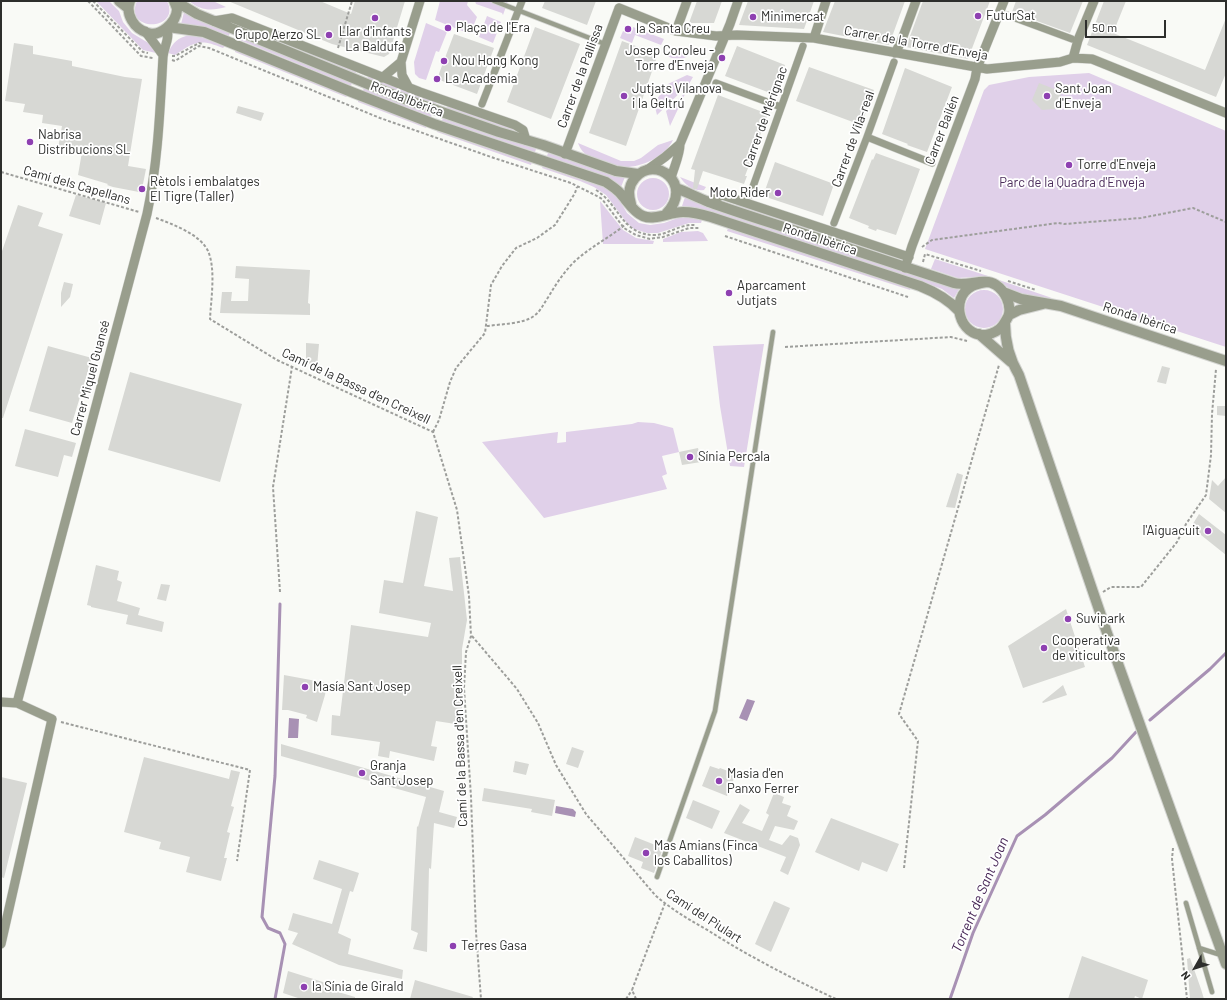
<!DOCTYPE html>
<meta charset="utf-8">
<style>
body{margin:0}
#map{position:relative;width:1227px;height:1000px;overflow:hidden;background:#f9faf6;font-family:Barlow,sans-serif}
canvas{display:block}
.frame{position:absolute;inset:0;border:2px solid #2d2e2c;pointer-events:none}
.north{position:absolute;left:1175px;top:948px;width:40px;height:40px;-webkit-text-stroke:3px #fff;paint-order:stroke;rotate:231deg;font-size:11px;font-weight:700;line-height:16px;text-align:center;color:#2d2e2c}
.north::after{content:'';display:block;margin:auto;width:14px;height:18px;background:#2d2e2c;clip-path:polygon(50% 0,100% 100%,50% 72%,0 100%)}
.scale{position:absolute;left:1085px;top:20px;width:81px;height:18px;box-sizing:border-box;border:2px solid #2d2e2c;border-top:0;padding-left:5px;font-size:12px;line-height:14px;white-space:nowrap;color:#2d2e2c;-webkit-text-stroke:3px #fff;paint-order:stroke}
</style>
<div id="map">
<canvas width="1227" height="1000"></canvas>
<div class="frame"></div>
<div class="north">N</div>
<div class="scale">50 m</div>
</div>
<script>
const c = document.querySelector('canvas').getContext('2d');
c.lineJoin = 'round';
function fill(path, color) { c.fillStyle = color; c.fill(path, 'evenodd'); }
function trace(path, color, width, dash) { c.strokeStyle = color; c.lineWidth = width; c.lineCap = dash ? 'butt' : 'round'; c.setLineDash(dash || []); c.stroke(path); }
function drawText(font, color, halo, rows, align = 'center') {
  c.font = font + ' Barlow,sans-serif'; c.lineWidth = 3.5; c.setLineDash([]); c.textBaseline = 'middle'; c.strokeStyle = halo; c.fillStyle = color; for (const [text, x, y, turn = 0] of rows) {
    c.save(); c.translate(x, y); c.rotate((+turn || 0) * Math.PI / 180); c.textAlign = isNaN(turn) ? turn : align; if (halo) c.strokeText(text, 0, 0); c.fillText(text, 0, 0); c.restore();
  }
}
fill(new Path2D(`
 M96 1H109L119 11 123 22 132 33 150 44 156 53 143 50Z
 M137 1H167C182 31 123 33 137 1Z
 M189 1H213L226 7C212 11 201 11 189 1Z
 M440 1H468L467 5 477 17 470 34 435 20Z
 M475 1H508L503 15 502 13 476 4Z
 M184 12 195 18 230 32 229 36 205 27 181 24Z
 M487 16 501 22 493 43 479 37Z
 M426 23 447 32 439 52 436 51 426 80 419 78 415 74 414 62Z
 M246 26 357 71 355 74 245 29Z
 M633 27 664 39 661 45 635 35 632 43 620 38 623 31 631 34Z
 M189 35 202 36 225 46 223 48C200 39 196 41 175 55L168 53C173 42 178 38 189 35Z
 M241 37 352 82 351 86 240 40Z
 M235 50 347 96 346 97 235 52Z
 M690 50 693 53 679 61 667 56Z
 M1089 73 1226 131V347L925 249 984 90 989 85 1029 77Z
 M369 75 436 101 435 105 367 79Z
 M687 75 693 77 689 84 657 115 654 103 668 84Z
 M364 87 432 113 431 117 363 91Z
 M686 92 670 126 666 111Z
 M358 100 426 126V128L358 102Z
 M448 105 514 128V130L512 131 447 108Z
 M443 117 536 149 535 152 442 121Z
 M438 130 532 162 531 165 437 132Z
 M673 140C665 157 641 168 623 167 616 166 608 162 602 160 589 156 583 156 578 143L621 161H634L641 158 658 145Z
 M548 153 615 175 625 177 621 187 604 176 547 156Z
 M543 166 603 186 612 193 620 201 627 213 639 223 650 225 664 223 678 218 693 217 702 220 701 223H689L658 233H647L634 229 627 223 606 195 594 187 580 181 542 168Z
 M680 177 706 187 704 190C694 192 685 185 680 177Z
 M637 194a16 16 0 1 1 32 0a16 16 0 1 1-32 0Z
 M685 197 699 204 959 289 954 298 942 289 926 283 707 211 692 207 682 206Z
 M600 201 623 230 636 238 654 241 653 244H603Z
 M736 202 895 255 894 258 736 206Z
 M728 228 911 288 910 290 727 231Z
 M698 231 703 233 708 241 663 242V239L681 232Z
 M935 259 988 276 958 278 931 269Z
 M999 280 1052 298 1029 297 1015 294Z
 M965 309a19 19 0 1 1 38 0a19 19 0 1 1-38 0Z
 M764 344 744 467 730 466 720 406 713 346Z
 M638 422 654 423 673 428 679 452 662 456 667 474 662 476 667 489 544 518 482 442 558 432 557 443 566 442V432L632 424Z`), '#e0d0e9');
fill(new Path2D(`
 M747 699 755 701 747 721 739 718Z
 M289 718 299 719 298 738H288Z
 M556 806 573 809 576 812 575 817 555 813Z`), '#a891b4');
trace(new Path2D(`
 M1150 720 1210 669 1226 653
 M275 999 285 944 280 933 268 928 262 917 275 776 280 604
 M950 999 973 933 1017 836 1045 815 1112 758 1136 732`), '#a891b4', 3);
fill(new Path2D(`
 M228 1H320L351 14 355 1H405L389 54 384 57 332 44Z
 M545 1H596L587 25 542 8Z
 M697 1H722L714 23H689Z
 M748 1H814L804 29 739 25Z
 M835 1H905L889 45 823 32Z
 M923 1H990L968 59 906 47Z
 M1016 1H1083L1070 33 1012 12Z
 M1104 1H1126L1113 33 1205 70 1226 18V73L1216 97 1087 45Z
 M535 27 580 44 551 119 507 102Z
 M454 34 494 48 477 94 437 79Z
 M622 41 658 54 626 146 589 133Z
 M14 43 33 46V54L72 61V66L125 77 142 79 128 166 146 169 142 189 139 192 113 187 107 185 108 184 78 175 82 152 58 148 62 126 42 123 43 115 23 112 25 104 5 101Z
 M737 46 785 65 775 93 773 94 725 76Z
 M809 67 874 90 861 125 796 101Z
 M905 68 952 87 927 152 907 145 908 144 882 134Z
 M1039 83 1062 92 1055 109 1042 110 1032 100Z
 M718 95 768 114 745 176H747L744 184 703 171 697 189H694L693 188 695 170 691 169Z
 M238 106 264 113 261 121 236 113Z
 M876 153 920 169 896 235 877 229 876 231 868 228 869 226 849 218 872 159 873 160Z
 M775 162 834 184 823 216 763 196Z
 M76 195 106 203 100 225 69 216Z
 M18 205 43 213 38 226 63 234 3 418H1V254Z
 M236 266 310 270 308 303 310 304V315L220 313 222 292H232L231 301H248L249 279 235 278Z
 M64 282 73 284 70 297 61 307V293Z
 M306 343 319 344 317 367 306 362Z
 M48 346 92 358 72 423 29 411Z
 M1162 366 1170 368 1166 384 1157 382Z
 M130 372 242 404 220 482 108 450Z
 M1217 406H1226V416L1217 415Z
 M25 429 76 443 72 457 64 455 58 477 15 466Z
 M698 448 701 462 682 465 679 452Z
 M957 473 963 475 955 508 946 507Z
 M1226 477V513L1209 499 1212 480 1218 486Z
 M416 511 438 517 424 586 453 591 449 558 460 557 467 620 462 649V725L436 721 431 746 437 747 434 761 390 751 389 758 378 756 380 742 331 735 332 715 340 716 351 625 428 637 431 623 379 613 384 580 403 583Z
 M1199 514 1226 535V555L1191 527Z
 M96 565 119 571 117 580 122 582 117 601 140 608 138 615 164 622 162 632 126 624 128 615 91 607V606L87 605Z
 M161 584 170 585 166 601 157 599Z
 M1066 609 1085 667 1023 688 1008 646Z
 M284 675 327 683 325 695 317 722 306 718 307 715 288 710H282Z
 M1063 685 1067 695 1043 703 1042 702Z
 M281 744 444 791 439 812 457 817 454 828 434 823 431 869 429 868 427 952 413 949 418 933 411 930 417 826 418 827 426 797 281 756Z
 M572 747 584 751 578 768 566 764Z
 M144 757 229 779 231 770 240 772 231 806 234 807 227 832 230 833 224 858H227L221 881 186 872 190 857 159 849 161 842 124 832Z
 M515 761 529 764 526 775 513 772Z
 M710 766 719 769 720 768 728 771V773L735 776 727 796 702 786Z
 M1 777 27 783 4 878 1 877Z
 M484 788 555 800 552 816 531 812 532 809 482 801Z
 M774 793 784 797 782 803 791 806 787 816 798 821 794 830 775 826 769 840 782 845 790 835 798 838 800 845 788 875 780 871 786 857 724 833 740 804 750 810 742 823 762 831 769 815 766 813Z
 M693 800 720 811 712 829 686 818Z
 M831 818 899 844 887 872 862 862 859 871 815 852Z
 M635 837 663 848 654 873 641 868 643 862 628 856Z
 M319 860 359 873 353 892 350 891 338 933 351 939 348 954 403 970 402 979 339 965 292 944 298 933 288 930 293 913 332 924 342 889 313 879Z
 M774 901 790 908 771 952 755 944Z
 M1082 956 1148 980 1142 999 1135 996 1134 999H1068Z
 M1190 958 1201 989 1204 999H1190L1187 959Z
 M288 971 326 983 325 988 355 997V999H301L283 993Z
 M415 980 473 997 472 999H410Z`), '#d7d8d4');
const service = new Path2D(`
 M494 1 605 44
 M657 877 715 711 773 332
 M1186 903 1212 992
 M1199 948 1221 955`);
const pedestrian = new Path2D(`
 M1007 15 1072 39
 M716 83 781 107
 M482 104 522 1
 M867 137 932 163
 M750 195 803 46
 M834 223 867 137 894 62`);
const minor = new Path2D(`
 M619 8 676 31 716 36 737 35 814 38 987 69 1060 62 1073 58 1092 59 1226 113
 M214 21 232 18 420 92 515 125 523 130 526 140
 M145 31 163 55
 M676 31 687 1
 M814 38 826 1
 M895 53 901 42 916 1
 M1073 58 1078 40 1094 1
 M382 78 401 62
 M409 88 402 75 401 62 420 1
 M565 154 619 8
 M647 170 665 157 680 144
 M671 178C674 167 680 155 680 144L730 24 738 1
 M708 202 722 195 909 257
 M905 268 912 246 975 79 977 68 1004 1
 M1 702 17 703 52 719 1 944
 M17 703 147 214C158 163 160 110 163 57 164 46 170 40 167 28`);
const tertiary = new Path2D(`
 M119 1 128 8
 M130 1C125 14 134 29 148 33 160 37 176 23 177 10 177 7 175 4 174 1
 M175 1 197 14 214 21 399 97 499 132 543 145 616 171 638 174
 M168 27 204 32 354 93 434 124 606 182C610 185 615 188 619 192 626 199 633 212 643 216 655 221 669 212 683 212 693 212 701 214 711 217L920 286C935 292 948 299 959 311
 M676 188C687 192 698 198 709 202 739 213 769 222 799 232 851 249 902 266 954 283 967 287 984 277 996 285 1005 291 1011 304 1009 314 1008 318 1005 322 1003 325 1000 330 992 334 986 335 959 337 949 298 972 286 976 284 982 283 987 282
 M631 204C628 194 628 186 635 178 655 154 695 184 666 214
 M1003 292 1021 299 1061 306 1226 361
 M1009 315 1019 310 1043 304
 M1005 323C1005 342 1009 358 1019 375L1107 633 1226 964
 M979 334 1011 362`);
trace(service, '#d4d5d2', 6);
trace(pedestrian, '#d4d5d2', 8);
trace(minor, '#d4d5d2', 10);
trace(tertiary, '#d4d5d2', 12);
trace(new Path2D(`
 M88 1 141 56 153 58
 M93 1 143 52 148 53
 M338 48 352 1
 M172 56H175L199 43 203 44
 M172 60 175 61 199 46 209 48 380 118 494 158 571 183 595 195 602 199 624 228 636 235 650 239 655 238 663 237 689 228H700
 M1 172 139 212
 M596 190C620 205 622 236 656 235 669 234 680 224 695 225
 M156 218C172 224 200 234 208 251 216 269 211 299 210 319L277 360 433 432 457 510 469 596 471 636 466 652 464 688 471 797 476 932 481 999
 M725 236 908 297
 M922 247 932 240 1058 223 1064 224 1141 218 1193 208 1226 222
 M923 262 925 254 981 271
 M1008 281 1036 290
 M487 326C501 324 523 324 534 316 541 311 544 303 549 296 556 284 564 272 574 262 590 247 609 238 626 224
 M785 347 951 337 967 341
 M433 432 439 420 450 382 456 368 485 333 491 285 502 266 516 248 537 238 555 225 575 193 577 187
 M280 592 273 487 292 367
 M1103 592 1111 587H1141L1177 542 1186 524 1206 495 1211 455 1212 414 1216 369
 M472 636 517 689 538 723 556 765 586 814 655 895C672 910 690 920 709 931 750 957 793 979 836 999
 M61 722 250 770 237 861
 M1173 848 1172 859 1187 999
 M904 868 918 741 899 714 999 365
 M626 999 632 990
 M636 999 632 990 665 903`), '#9d9e9b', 2, [3, 2]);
trace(service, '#999e8d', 4.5);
trace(pedestrian, '#999e8d', 7);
trace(minor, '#999e8d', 9);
trace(tertiary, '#999e8d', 10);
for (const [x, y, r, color] of [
 [978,16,4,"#8e40b1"],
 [753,17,4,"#8e40b1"],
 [375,18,4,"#8e40b1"],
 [448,28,4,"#8e40b1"],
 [628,29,4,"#8e40b1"],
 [329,35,4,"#8e40b1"],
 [722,58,4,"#8e40b1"],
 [444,61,4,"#8e40b1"],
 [437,79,4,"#8e40b1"],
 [624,96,4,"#8e40b1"],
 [1047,96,4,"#8e40b1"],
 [30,142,4,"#8e40b1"],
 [1069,165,4,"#8e40b1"],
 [142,189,4,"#8e40b1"],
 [778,193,4,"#8e40b1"],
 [729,293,4,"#8e40b1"],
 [690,457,4,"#8e40b1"],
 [1208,531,4,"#8e40b1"],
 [1068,619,4,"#8e40b1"],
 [1044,648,4,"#8e40b1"],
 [305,687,4,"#8e40b1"],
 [362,773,4,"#8e40b1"],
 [719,781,4,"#8e40b1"],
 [646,853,4,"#8e40b1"],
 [453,946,4,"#8e40b1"],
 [304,987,4,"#8e40b1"]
]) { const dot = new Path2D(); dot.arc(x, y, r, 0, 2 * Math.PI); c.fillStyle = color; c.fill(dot); trace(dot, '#fff', 1.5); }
drawText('13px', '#2d2e2c', '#fff', [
 ["FuturSat",986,16],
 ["Minimercat",761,17],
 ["Plaça de l'Era",456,28],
 ["la Santa Creu",636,29],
 ["Llar d'infants",375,32,"center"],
 ["La Baldufa",375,47,"center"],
 ["Grupo Aerzo SL",321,35,"right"],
 ["Josep Coroleu -",714,51,"right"],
 ["Torre d'Enveja",714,66,"right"],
 ["Nou Hong Kong",452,61],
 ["La Academia",445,79],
 ["Jutjats Vilanova",632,89],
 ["i la Geltrú",632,104],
 ["Sant Joan",1055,89],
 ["d'Enveja",1055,104],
 ["Nabrisa",38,135],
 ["Distribucions SL",38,150],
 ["Torre d'Enveja",1077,165],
 ["Rètols i embalatges",150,182],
 ["El Tigre (Taller)",150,197],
 ["Moto Rider",770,193,"right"],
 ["Aparcament",737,286],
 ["Jutjats",737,301],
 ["Sínia Percala",698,457],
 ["l'Aiguacuit",1200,531,"right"],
 ["Suvipark",1076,619],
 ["Cooperativa",1052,641],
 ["de viticultors",1052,656],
 ["Masía Sant Josep",313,687],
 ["Granja",370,766],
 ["Sant Josep",370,781],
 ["Masia d'en",727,774],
 ["Panxo Ferrer",727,789],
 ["Mas Amians (Finca",654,846],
 ["los Caballitos)",654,861],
 ["Terres Gasa",461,946],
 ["la Sínia de Girald",312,987]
], 'left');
drawText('13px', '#2d2e2c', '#fff', [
 ["Carrer de la Torre d'Enveja",916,43,10],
 ["Carrer de la Pallissa",580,76,-70],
 ["Ronda Ibèrica",407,99,21],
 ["Carrer de Mérignac",765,117,-70],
 ["Carrer Bailén",942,130,-69],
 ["Carrer de Vila-real",853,139,-70],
 ["Camí dels Capellans",77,185,16],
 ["Ronda Ibèrica",820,239,18],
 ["Ronda Ibèrica",1140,318,18],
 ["Carrer Miquel Guansé",90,378,-75],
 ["Camí de la Bassa d'en Creixell",356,386,25],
 ["Camí de la Bassa d'en Creixell",460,746,-92],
 ["Camí del Piulart",704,916,33]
]);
drawText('13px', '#4b2c5b', '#fff', [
 ["Parc de la Quadra d'Enveja",1072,183]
]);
drawText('italic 14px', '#482857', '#fff', [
 ["Torrent de Sant Joan",980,895,-67]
]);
</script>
